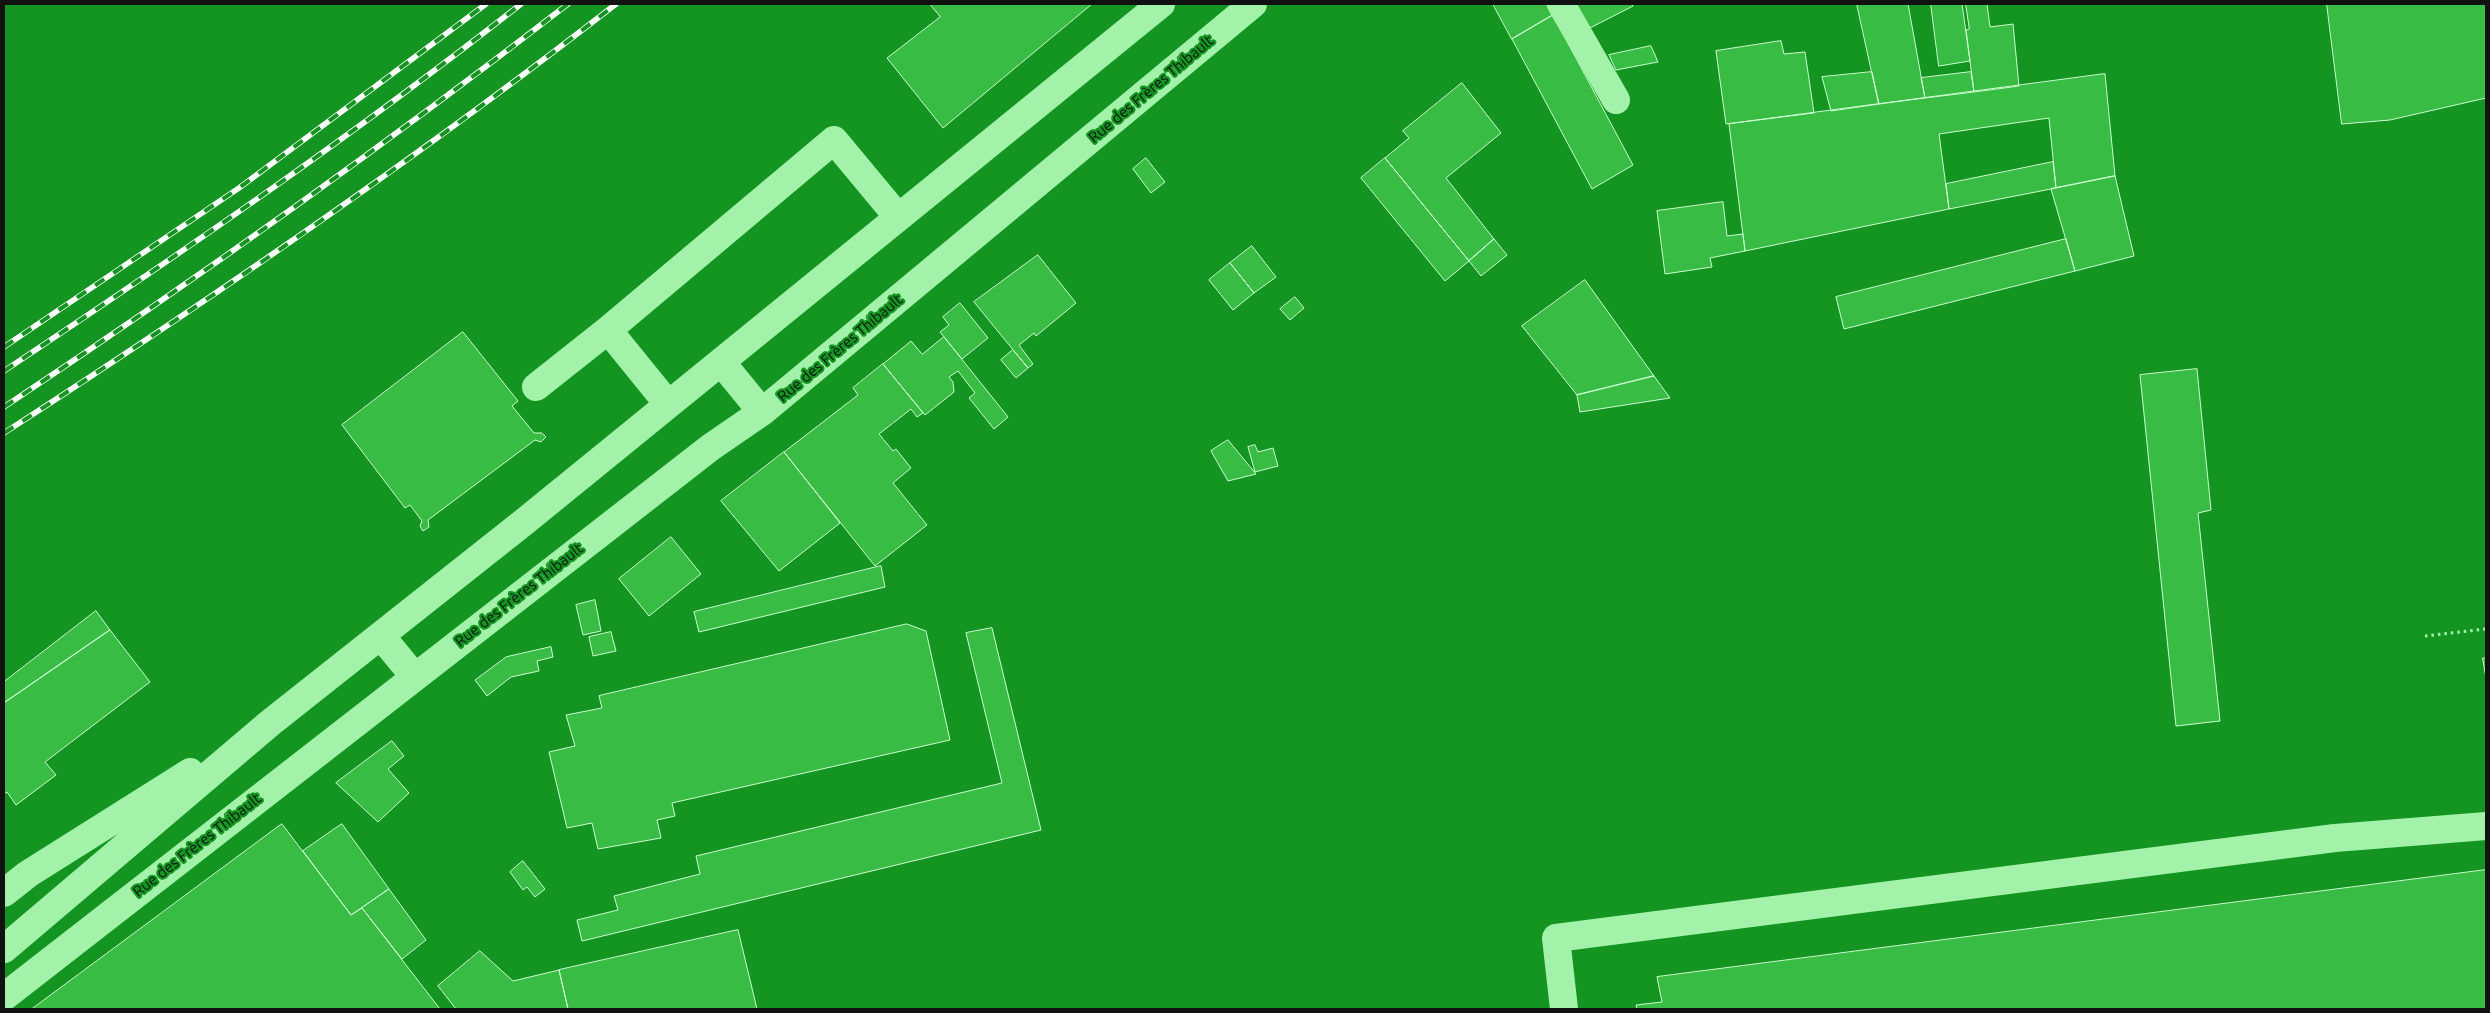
<!DOCTYPE html>
<meta charset="utf-8">
<style>
body{margin:0}
#map{position:relative;width:2490px;height:1013px;overflow:hidden;background:#149521;font-family:Ubuntu,sans-serif}
canvas{display:block}
.frame{position:absolute;inset:0;border:5px solid #111;pointer-events:none}
</style>
<div id="map">
<canvas width="2490" height="1013"></canvas>
<div class="frame"></div>
</div>
<script>
const c = document.querySelector('canvas').getContext('2d');
c.lineJoin = 'round';
function fill(path, color) { c.fillStyle = color; c.fill(path, 'evenodd'); }
function trace(path, color, width, dash) { c.strokeStyle = color; c.lineWidth = width; c.lineCap = dash ? 'butt' : 'round'; c.setLineDash(dash || []); c.stroke(path); }
function drawText(font, color, halo, rows, align = 'center') {
  c.font = font + ' Ubuntu,sans-serif'; c.lineWidth = 4.5; c.setLineDash([]); c.textBaseline = 'middle'; c.strokeStyle = halo; c.fillStyle = color; for (const [text, x, y, turn = 0] of rows) {
    c.save(); c.translate(x, y); c.rotate((+turn || 0) * Math.PI / 180); c.textAlign = isNaN(turn) ? turn : align; if (halo) c.strokeText(text, 0, 0); c.fillText(text, 0, 0); c.restore();
  }
}
const building = new Path2D(`
 M930 4H1092L943 128 887 58 940 17Z
 M1493 4H1546L1553 15 1512 39Z
 M1574 4H1632L1633 6 1588 29Z
 M1857 4H1908L1925 98 1879 104Z
 M1931 4H1962L1970 61 1939 66Z
 M1966 4H1987L1990 27 2013 24 2019 86 1974 92 1966 30 1969 29Z
 M2327 4H2486V98L2390 120 2342 124Z
 M1553 15 1633 165 1592 189 1512 39Z
 M1781 41 1784 54 1805 52 1814 113 1726 124 1716 51Z
 M1651 46 1658 62 1616 70 1609 55Z
 M1872 72 1879 104 1831 111 1822 77Z
 M1971 72 1974 92 1925 98 1921 78Z
 M2105 74 2115 176 2056 188 2049 118 1939 134 1949 209 1745 251 1729 124Z
 M1462 83 1501 133 1446 178 1494 239 1469 261 1385 158 1409 138 1403 131Z
 M1146 158 1165 182 1151 193 1133 169Z
 M1385 158 1469 261 1445 281 1361 178Z
 M2053 162 2056 188 1949 209 1946 184Z
 M2115 176 2134 256 2075 271 2051 189Z
 M1723 202 1727 236 1743 234 1745 251 1710 258 1712 267 1665 274 1657 211Z
 M1494 239 1507 255 1481 276 1469 261Z
 M2066 239 2075 271 1844 329 1836 297Z
 M1252 246 1276 277 1254 293 1230 263Z
 M1038 255 1076 303 1036 336 1034 333 1019 345 1033 364 1028 368 974 302Z
 M1230 263 1254 293 1233 310 1209 280Z
 M1585 280 1654 376 1577 395 1522 326Z
 M1295 297 1304 308 1290 320 1280 309Z
 M960 303 988 338 962 359 940 332 949 325 943 317Z
 M463 332 518 401 512 406 534 433H542L546 437 541 442 535 440 428 520 429 527 423 531 420 526 422 521 410 505 405 508 342 425Z
 M944 337 1008 417 994 429 969 398 975 393 958 371 949 377 953 382 954 392 925 415 883 364 911 341 922 354Z
 M1013 350 1028 368 1016 378 1001 360Z
 M883 364 923 413 917 417 911 409 879 434 893 451 896 449 911 468 893 483 927 525 875 566 784 452 858 395 853 388Z
 M2197 369 2211 510 2198 513 2220 721 2176 726 2140 375Z
 M1654 376 1670 398 1580 412 1577 395Z
 M1228 440 1256 474 1228 481 1211 451Z
 M1255 445 1258 452 1273 448 1278 466 1255 472 1248 447Z
 M784 452 840 523 779 571 721 501Z
 M671 537 701 574 649 616 619 579Z
 M881 566 885 587 699 632 694 612Z
 M595 600 601 631 583 635 576 605Z
 M96 611 110 630 4 703V682Z
 M907 624 926 631 950 740 672 803 675 816 657 820 661 838 598 849 592 823 567 828 549 752 575 746 566 715 602 708 599 696Z
 M992 628 1041 830 582 941 577 920 618 910 614 896 700 874 696 856 1002 783 966 633Z
 M110 630 150 682 45 762 56 775 16 805 7 792 4 794V703Z
 M611 632 616 651 593 656 589 637Z
 M551 647 553 657 537 661 539 671 511 677 487 696 475 680 506 657Z
 M2483 658H2486V678Z
 M392 741 404 756 388 769 409 793 378 822 336 783Z
 M282 824 351 915 362 908 440 1009H32Z
 M342 824 389 889 351 915 303 851Z
 M523 861 545 889 535 897 527 887 523 890 510 872Z
 M2486 870V1009H1637L1636 1005 1662 1002 1657 977Z
 M389 889 426 940 402 959 362 908Z
 M738 930 757 1009H568L559 970Z
 M480 951 513 981 559 970 568 1009H456L438 986Z`);
fill(building, '#38bc44');
trace(building, '#cbfdcf', 1);
trace(new Path2D(`
 M2425 636 2486 629`), '#a3f2aa', 3, [2.5, 4]);
trace(new Path2D(`
 M1561 4 1616 100
 M721 362 762 412
 M536 387 608 330
 M668 404 608 330 834 140 898 217
 M381 636 414 676
 M4 893 28 874 190 772
 M4 949 270 723 524 522 1161 4
 M4 997 711 447 762 412 1253 4
 M1564 1009 1556 938 2335 838 2486 826`), '#a3f2aa', 28);
const rail = new Path2D(`
 M4 347 239 188 486 4
 M4 371C180 254 354 135 521 4
 M4 407C197 279 385 145 568 4
 M4 433C213 298 419 157 616 4`);
trace(rail, '#fff', 5.5);
trace(rail, '#149521', 4, [11]);
drawText('15px', '#111', '#149521', [
 ["Rue des Frères Thibault",1151,89,-40],
 ["Rue des Frères Thibault",840,348,-40],
 ["Rue des Frères Thibault",519,595,-38],
 ["Rue des Frères Thibault",197,845,-38]
]);
</script>
